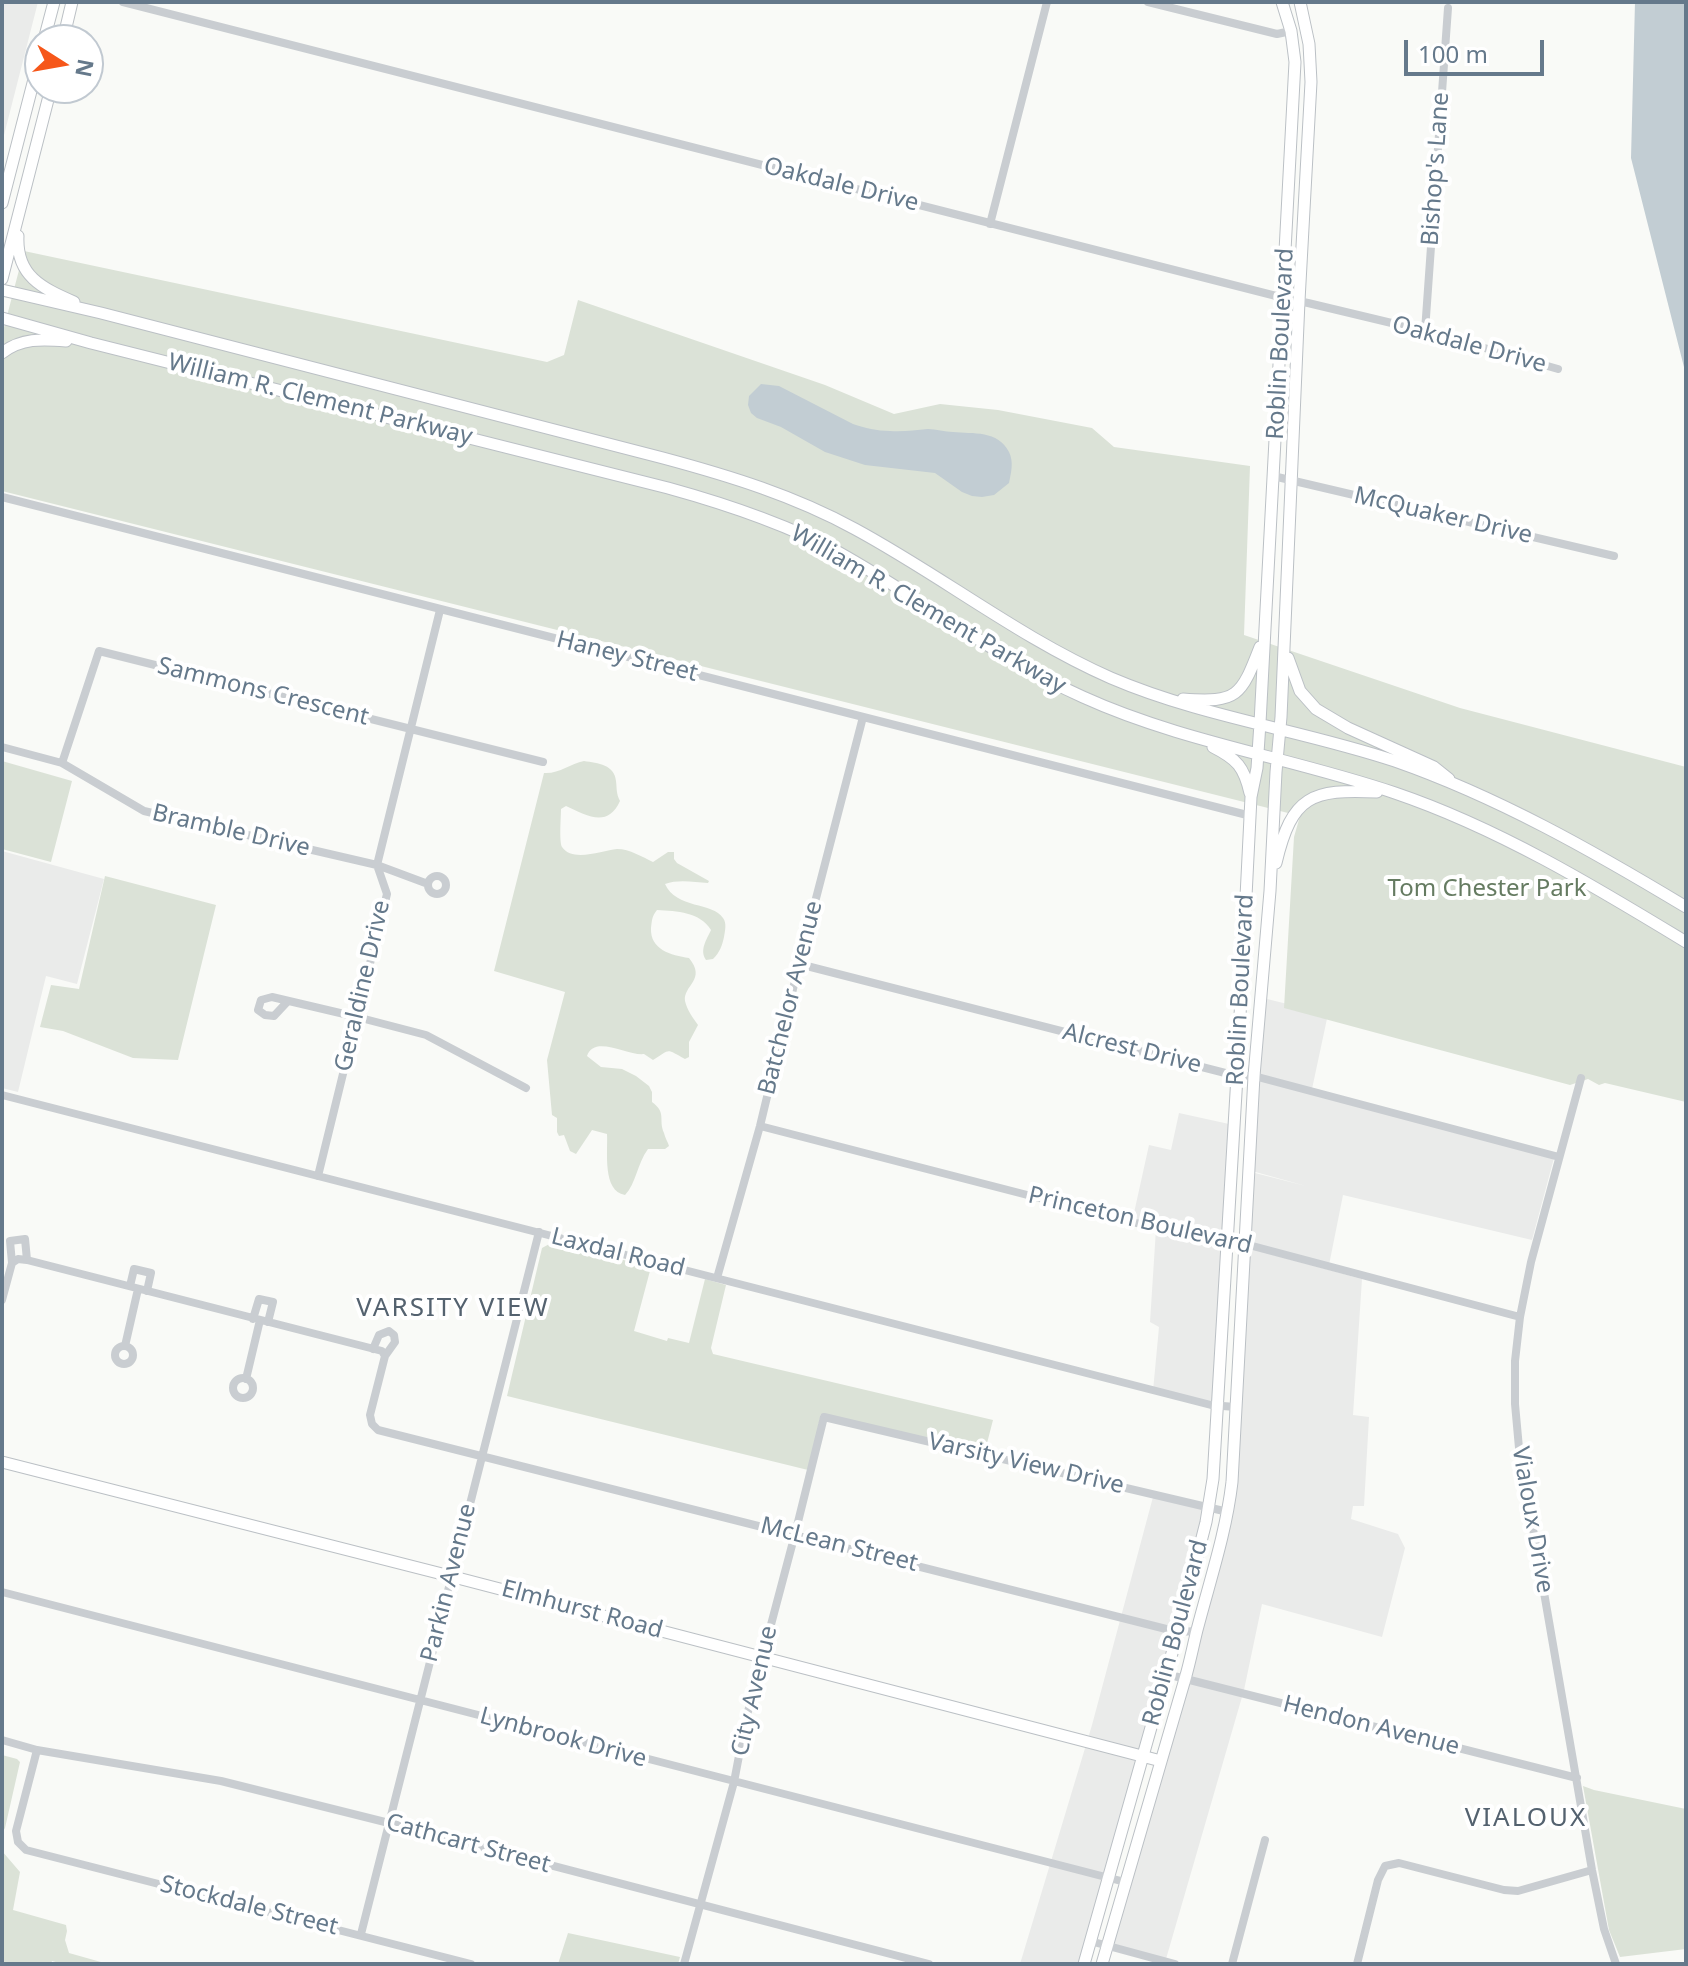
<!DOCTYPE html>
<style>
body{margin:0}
#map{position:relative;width:1688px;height:1966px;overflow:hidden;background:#f9faf7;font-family:"Noto Sans",sans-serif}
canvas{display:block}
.frame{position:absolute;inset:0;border:4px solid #65798b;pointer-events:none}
.north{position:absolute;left:24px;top:24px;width:80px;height:80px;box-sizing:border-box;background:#fff;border:2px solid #c1c9d1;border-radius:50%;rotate:101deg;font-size:22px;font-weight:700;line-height:32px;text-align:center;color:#65798b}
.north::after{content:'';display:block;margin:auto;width:28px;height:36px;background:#f6571a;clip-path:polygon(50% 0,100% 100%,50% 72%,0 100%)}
.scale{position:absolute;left:1404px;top:40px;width:140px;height:36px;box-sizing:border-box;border:4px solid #65798b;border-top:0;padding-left:10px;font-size:24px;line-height:28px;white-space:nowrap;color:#65798b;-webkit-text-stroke:6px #fff;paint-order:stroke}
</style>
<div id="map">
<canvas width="1688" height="1966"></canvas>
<div class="frame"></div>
<div class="north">N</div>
<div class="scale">100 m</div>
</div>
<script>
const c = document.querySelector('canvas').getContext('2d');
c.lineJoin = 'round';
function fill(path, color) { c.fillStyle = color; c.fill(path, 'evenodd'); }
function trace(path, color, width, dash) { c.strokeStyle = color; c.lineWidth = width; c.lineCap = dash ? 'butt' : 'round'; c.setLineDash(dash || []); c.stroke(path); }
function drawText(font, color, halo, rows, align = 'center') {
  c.font = font + ' "Noto Sans",sans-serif'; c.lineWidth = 8; c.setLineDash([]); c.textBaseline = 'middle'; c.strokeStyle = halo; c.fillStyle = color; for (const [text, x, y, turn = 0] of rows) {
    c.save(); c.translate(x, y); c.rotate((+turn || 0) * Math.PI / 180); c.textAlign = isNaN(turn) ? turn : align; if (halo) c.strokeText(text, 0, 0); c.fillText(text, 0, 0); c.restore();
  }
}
fill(new Path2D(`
 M2 2H38L2 143Z
 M2 851 104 879 77 984 46 976 18 1092 2 1088Z
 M1263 998 1328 1014 1312 1089 1257 1075Z
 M1257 1078 1554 1158 1532 1240 1343 1195 1329 1265 1247 1243 1251 1172 1306 1186 1252 1171Z
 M1179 1113 1229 1124 1215 1406 1153 1391 1159 1327 1150 1322 1156 1229 1132 1222 1149 1145 1171 1150Z
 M1248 1248 1362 1279 1353 1415 1369 1417 1364 1506H1353L1351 1519 1398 1534 1405 1548 1382 1637 1262 1604 1244 1690 1166 1959 1110 1944 1227 1528Z
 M1153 1497 1206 1509 1082 1964H1020L1092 1725Z`), '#eaebea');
fill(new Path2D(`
 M24 251 547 362 564 355 578 300 825 385 894 414 940 404 998 410 1092 428 1114 447 1250 466 1244 635 1460 708 1686 767V1102L1605 1083 1599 1085 1588 1079 1570 1085 1284 1008 1294 837 1300 816 2 491V335Z
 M2 761 72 781 51 862 2 849Z
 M584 761C598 763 615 765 616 781 617 789 616 793 620 801 608 828 587 816 566 806L561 809C561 817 559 841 562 847 573 863 603 850 617 849 630 849 642 857 653 862L668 852H674V859L677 863 709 881 708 883C694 882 678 879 665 884 676 909 713 902 723 918 727 923 725 931 724 937 722 946 720 952 713 959L706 960C699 950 707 939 711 930 700 912 677 911 657 910 652 916 652 920 651 928 650 950 671 955 689 958 707 980 683 985 685 1001 687 1010 693 1018 698 1025L689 1042V1057L685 1059C665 1048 671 1049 653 1060L644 1054C628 1056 594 1034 587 1056L601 1067 622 1069 636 1076 649 1086 652 1092V1102C667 1113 658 1119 664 1133 665 1138 668 1142 669 1146L665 1149H648C637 1164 636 1184 625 1195 602 1191 608 1152 607 1134L592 1130 576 1154 570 1151 564 1135 559 1136 557 1132V1118L552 1115 547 1060 565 992 494 971 544 773C559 774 570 764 584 761Z
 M105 876 216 905 178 1060 133 1058 63 1031 40 1027 51 985 79 989Z
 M553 1242 651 1267 634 1331 667 1341 668 1338 689 1343 705 1279 726 1285 711 1348 713 1354 993 1420 985 1451 821 1414 808 1470 507 1396 542 1248Z
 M2 1755 17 1759 20 1762 5 1828 2 1833Z
 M1583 1786 1594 1790 1686 1809V1949L1620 1957 1609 1930Z
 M2 1851 20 1872 13 1910 66 1925 67 1931 65 1940 69 1953 108 1964H63L52 1961 51 1964H2Z
 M568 1933 680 1957 678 1964H558Z`), '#dbe2d7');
fill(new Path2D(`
 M1635 2H1686V375L1631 158Z
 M761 384 779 386 853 424C865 428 877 431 890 431 903 432 915 430 928 429 936 429 945 432 953 432 973 434 998 430 1009 452 1014 462 1011 473 1009 483L994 495 982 497 972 496 962 492 935 473 865 465 825 452 781 427 757 418 751 413 748 405 749 396Z`), '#c2cdd3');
const secondary = new Path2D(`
 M44 40 54 2
 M63 40 72 2
 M2 203 40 56
 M18 236C16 276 42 288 74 302
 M2 279 51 88
 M2 290 101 313 663 458C730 476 795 496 855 529 942 576 1020 638 1111 678 1202 717 1302 730 1395 761 1498 797 1593 851 1686 907
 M2 318 91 343 668 488C726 504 784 523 838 552 921 598 996 658 1083 697 1182 742 1292 758 1395 793 1498 828 1594 886 1686 942
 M2 353C21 338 42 339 66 341
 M1288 658 1300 691 1316 709 1348 728 1434 767 1449 779
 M1183 699C1238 703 1241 696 1260 647
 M1213 747C1237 759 1244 767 1250 793
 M1276 863C1292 795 1312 789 1377 792
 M2 1462 450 1576 1161 1761
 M1084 1964 1178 1632 1206 1522 1213 1479 1237 1076 1251 797 1257 768 1260 723 1295 62 1291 31 1282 2
 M1102 1964 1185 1679C1190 1662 1193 1646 1197 1630 1210 1580 1226 1533 1232 1482L1254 1076 1270 891 1276 772 1281 717 1299 301 1311 82 1309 44 1300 2`);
trace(secondary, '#bbc0c5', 13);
trace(new Path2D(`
 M123 2 1284 298 1308 303 1425 331 1558 369
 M1148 2 1277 34 1291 31
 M990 224 1047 2
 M1425 331 1448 8
 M1273 476 1614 556
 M2 497 1251 816
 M2 747 62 763 144 811 377 865 428 884
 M62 763 99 651 543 762
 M428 885a9 9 0 1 1 18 0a9 9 0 1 1-18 0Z
 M799 964 1237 1076H1254L1559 1157
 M288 1001 274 1016 265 1015 258 1010 261 1000 272 997 357 1017 426 1035 526 1088
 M1581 1078 1531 1262 1520 1317 1515 1361V1404L1519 1448 1592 1870 1604 1929 1616 1964
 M2 1095 1211 1405 1235 1407
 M760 1126 1132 1222 1228 1245 1245 1244 1520 1317
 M318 1176 387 894 377 865 440 610
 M12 1263 10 1241 25 1239 27 1260
 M717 1278 760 1126 799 964 863 717
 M130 1286 134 1269 151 1273 147 1291
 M2 1300 12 1263 18 1259 27 1260 382 1351 385 1356 370 1415 372 1424 378 1430 1178 1632 1197 1631
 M253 1319 259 1299 273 1302 268 1322
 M115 1355a9 9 0 1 1 18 0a9 9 0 1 1-18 0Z
 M125 1346 138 1289
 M373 1349 379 1335 389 1331 394 1335 395 1342 385 1356
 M233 1388a10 10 0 1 1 20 0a10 10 0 1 1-20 0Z
 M246 1379 260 1320
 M2 1592 1125 1882
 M1166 1674 1577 1778
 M2 1740 37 1750 221 1781 389 1823 929 1964
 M37 1750 16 1831 18 1842 26 1850 471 1964
 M361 1934 539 1232
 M1090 1941 1175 1964
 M684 1964 734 1782 746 1719 795 1534 824 1417 1228 1512
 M1232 1964 1265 1840
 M1357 1964 1378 1880 1385 1866 1399 1863 1504 1890 1518 1891 1592 1870`), '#c9cdd1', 8);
trace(secondary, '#fff', 11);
drawText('24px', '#65798b', '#fff', [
 ["Bishop's Lane",1436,169,-86],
 ["Oakdale Drive",841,185,14],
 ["Roblin Boulevard",1281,344,-87],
 ["Oakdale Drive",1469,345,15],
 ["William R. Clement Parkway",320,400,14],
 ["McQuaker Drive",1443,516,13],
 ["William R. Clement Parkway",928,610,30],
 ["Haney Street",627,657,14],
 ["Sammons Crescent",263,692,14],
 ["Bramble Drive",231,831,13],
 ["Geraldine Drive",363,986,-77],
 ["Roblin Boulevard",1241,990,-87],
 ["Batchelor Avenue",791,998,-76],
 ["Alcrest Drive",1132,1049,14],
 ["Princeton Boulevard",1140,1221,13],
 ["Laxdal Road",618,1253,14],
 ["Varsity View Drive",1026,1464,13],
 ["Vialoux Drive",1532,1520,80],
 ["McLean Street",839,1545,14],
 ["Parkin Avenue",449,1583,-76],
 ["Elmhurst Road",582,1610,15],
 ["Roblin Boulevard",1176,1633,-75],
 ["City Avenue",755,1691,-77],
 ["Hendon Avenue",1371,1726,14],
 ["Lynbrook Drive",563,1738,15],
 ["Cathcart Street",468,1844,15],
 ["Stockdale Street",249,1906,14]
]);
drawText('24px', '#657b61', '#fff', [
 ["Tom Chester Park",1487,889]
]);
c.letterSpacing = '2px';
drawText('26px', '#54626f', '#fff', [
 ["VARSITY VIEW",453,1309],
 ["VIALOUX",1526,1819]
]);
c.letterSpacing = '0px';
</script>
